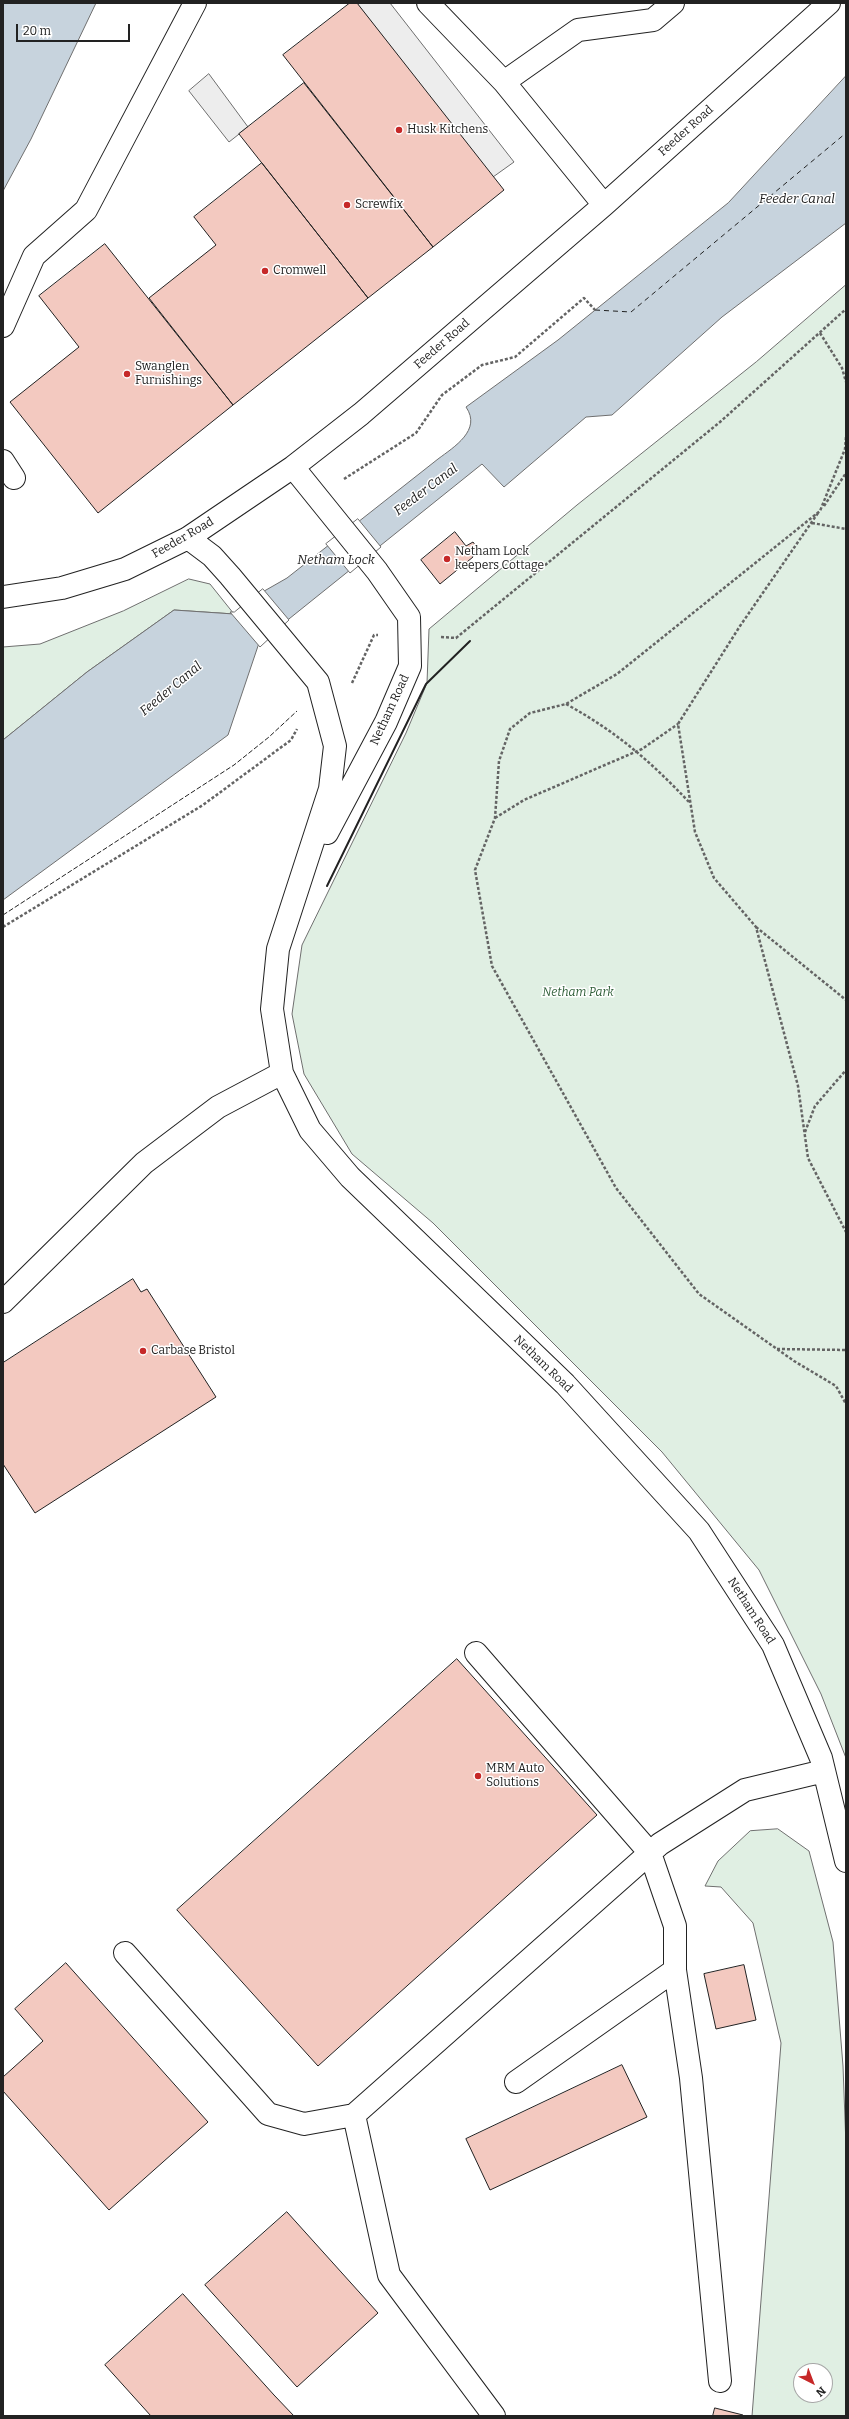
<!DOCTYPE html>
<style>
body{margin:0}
#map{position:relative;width:849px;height:2419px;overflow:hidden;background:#fff;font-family:Bitter,serif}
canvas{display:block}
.frame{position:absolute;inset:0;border:4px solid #222;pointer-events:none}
.north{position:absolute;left:793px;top:2363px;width:40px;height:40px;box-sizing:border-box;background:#fff;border:1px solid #a7a7a7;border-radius:50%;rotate:138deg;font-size:11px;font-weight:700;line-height:16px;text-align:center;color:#222}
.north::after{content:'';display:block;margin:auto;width:14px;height:18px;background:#c62828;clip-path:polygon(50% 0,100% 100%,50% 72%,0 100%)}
.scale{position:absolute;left:16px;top:24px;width:114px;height:18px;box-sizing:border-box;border:2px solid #222;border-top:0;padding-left:5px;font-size:12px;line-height:14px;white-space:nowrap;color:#222;-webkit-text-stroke:3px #fff;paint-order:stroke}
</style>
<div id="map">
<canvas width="849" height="2419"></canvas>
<div class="frame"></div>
<div class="north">N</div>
<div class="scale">20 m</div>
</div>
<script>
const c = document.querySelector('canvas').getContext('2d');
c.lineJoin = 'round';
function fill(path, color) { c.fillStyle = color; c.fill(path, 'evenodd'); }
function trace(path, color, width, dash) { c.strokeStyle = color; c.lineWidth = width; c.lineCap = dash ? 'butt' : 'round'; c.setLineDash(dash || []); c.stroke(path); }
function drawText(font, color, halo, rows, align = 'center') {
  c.font = font + ' Bitter,serif'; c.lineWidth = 3; c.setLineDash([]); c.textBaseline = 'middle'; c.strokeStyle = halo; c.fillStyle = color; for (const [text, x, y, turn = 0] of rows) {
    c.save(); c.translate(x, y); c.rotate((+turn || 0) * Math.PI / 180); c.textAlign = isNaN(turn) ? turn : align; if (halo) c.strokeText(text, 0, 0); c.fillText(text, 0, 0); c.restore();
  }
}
const green = new Path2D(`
 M846 285V1758L821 1694 759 1570 662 1452 433 1223 352 1154 304 1074 292 1014 302 945 406 733 427 683 429 629 577 505 756 362Z
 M189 579 210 584 234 614 174 610 87 672 3 740V647L40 644 123 611Z
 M778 1829 809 1851 833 1942 843 2066 846 2146V2416H752L781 2043 753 1923 721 1887 705 1886 718 1861 750 1831ZM801 2371H825V2395H801Z`);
fill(green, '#e0efe3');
trace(green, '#6f6f6f', 1);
const parking = new Path2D(`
 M357 3H390L514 162 493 177Z
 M209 74 248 127 229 142 189 91Z`);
fill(parking, '#ededed');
trace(parking, '#6f6f6f', 1);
const water = new Path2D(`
 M3 3H96L31 139 3 191Z
 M846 76V223L722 317 612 415 586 417 504 487 482 464 259 643 228 735 3 900V740L87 672 174 610 234 614 259 594 287 578 438 459C454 447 482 430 466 407L558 340 728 203Z`);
fill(water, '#c7d3dd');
trace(water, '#6f6f6f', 1);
const pier = new Path2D(`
 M358 519 381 547 350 573 326 544Z
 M263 589 289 620 260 647 230 612H234Z`);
fill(pier, '#fff');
trace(pier, '#6f6f6f', 1);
trace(new Path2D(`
 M595 310 631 312 846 133`), '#222', 1, [5, 4]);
const building = new Path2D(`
 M350 3H357L504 190 433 247 283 55Z
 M304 83 433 247 368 298 239 134Z
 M262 163 368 298 233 405 149 298 216 245 194 217Z
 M105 244 233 405 98 513 10 402 79 347 39 296Z
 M455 532 466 546 473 542 479 550 472 555 473 557 440 584 421 560Z
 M133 1279 141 1292 147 1289 216 1397 35 1513 3 1464V1363Z
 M457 1659 597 1815 318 2066 177 1910Z
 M66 1963 208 2122 109 2210 3 2091V2077L43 2041 15 2009Z
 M744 1965 756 2020 716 2029 704 1974Z
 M622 2065 647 2117 490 2190 466 2139Z
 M287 2212 378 2313 297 2387 205 2285Z
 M183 2294 274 2395 294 2416H151L105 2365Z
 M715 2408 743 2415V2416H713Z`);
fill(building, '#f3c9c0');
trace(building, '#222', 1);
const minor = new Path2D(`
 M428 3 504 82 604 205
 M504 82 578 30 653 20 673 3
 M3 326 34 256 86 210 195 3
 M3 461 14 478
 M293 467 377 571 409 617 410 666 386 722 327 833
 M188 538 212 556 230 576 318 682 335 746 330 789 278 949 272 1009 282 1073 310 1130 350 1177 565 1384 699 1531 773 1645 821 1758 846 1861
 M3 597 62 588 125 569 188 538 293 467 361 414 604 205 829 3
 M3 1302 144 1163 218 1107 282 1073
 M476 1653 650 1853 675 1926V1970L691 2078 720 2381
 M125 1953 268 2114 304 2124 354 2115 660 1844 745 1790 824 1771
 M516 2082 675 1970
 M354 2115 389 2275 494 2416`);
trace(minor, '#222', 24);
trace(new Path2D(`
 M820 333 842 368 846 382
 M846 437 845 449 820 511 617 674 566 704 530 713 510 729 499 761 495 818 475 870 492 966 616 1188 699 1294 794 1361 836 1386 846 1404
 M344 479 416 433 442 395 482 365 515 357 584 298 595 310
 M824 506 846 473
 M818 513 740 626 678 724 695 832 714 878 756 927 798 1086 808 1158 846 1232
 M812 523 846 529
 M441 637 456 638 720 422 846 309
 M352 683 374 635H378
 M566 704C617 732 650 761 689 802
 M495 818 524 800 642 749 678 724
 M3 927 203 805 291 740 297 729
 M756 927 846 1000
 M805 1132 815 1106 846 1070
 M777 1349 846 1350`), '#646464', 2.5, [3, 2]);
trace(minor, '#fff', 22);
trace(new Path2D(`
 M3 915 234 765 269 737 297 711`), '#222', 1, [5, 2]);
trace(new Path2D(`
 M327 886 426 684 470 641`), '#222', 2);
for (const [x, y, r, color] of [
 [399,130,4,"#c62828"],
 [347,205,4,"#c62828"],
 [265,271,4,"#c62828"],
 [127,374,4,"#c62828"],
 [447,559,4,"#c62828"],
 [143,1351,4,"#c62828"],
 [478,1776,4,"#c62828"]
]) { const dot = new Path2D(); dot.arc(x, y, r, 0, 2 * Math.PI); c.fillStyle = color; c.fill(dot); trace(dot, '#fff', 1.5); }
drawText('12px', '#222', '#fff', [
 ["Husk Kitchens",407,130],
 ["Screwfix",355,205],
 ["Cromwell",273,271],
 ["Swanglen",135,367],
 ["Furnishings",135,381],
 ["Netham Lock",455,552],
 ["keepers Cottage",455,566],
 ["Carbase Bristol",151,1351],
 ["MRM Auto",486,1769],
 ["Solutions",486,1783]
], 'left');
drawText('12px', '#222', '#fff', [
 ["Feeder Road",686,131,-42],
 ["Feeder Road",442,344,-41],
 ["Feeder Road",183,538,-30],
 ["Netham Road",390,710,-65],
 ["Netham Road",543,1364,44],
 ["Netham Road",751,1611,57]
]);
drawText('italic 12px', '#2f5e38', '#fff', [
 ["Netham Park",578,993]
]);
drawText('italic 13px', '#222', '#fff', [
 ["Feeder Canal",797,199],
 ["Feeder Canal",426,490,-37],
 ["Netham Lock",336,560],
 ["Feeder Canal",171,689,-40]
]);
</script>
